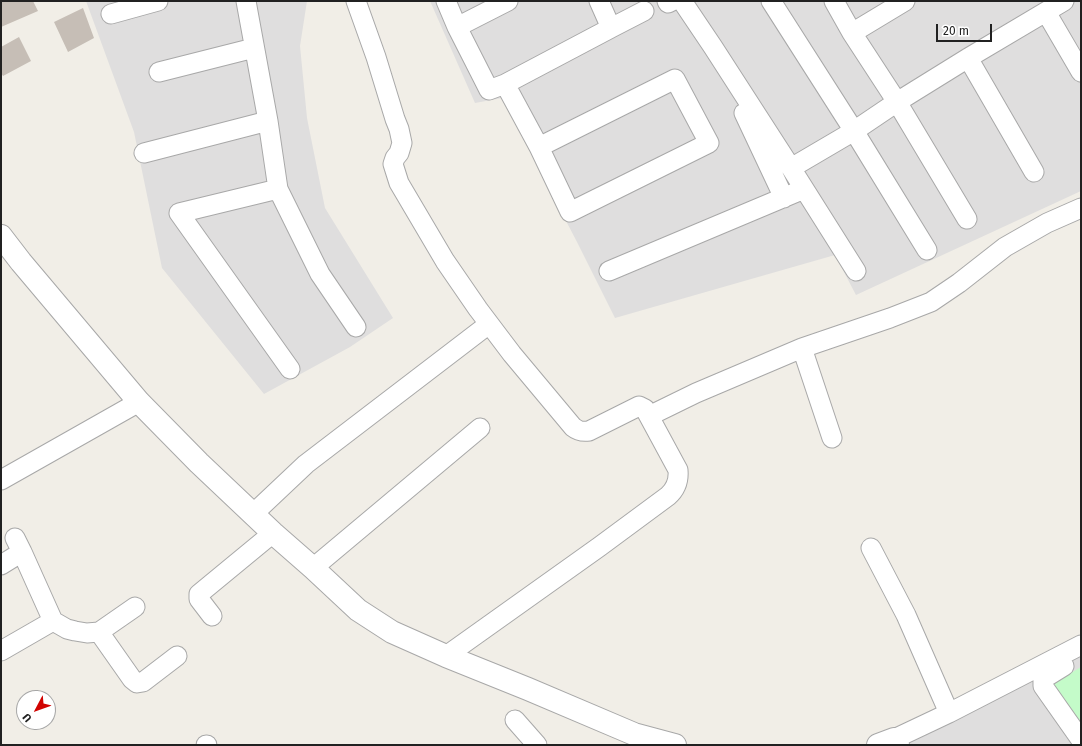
<!DOCTYPE html>
<style>
body{margin:0}
#map{position:relative;width:1082px;height:746px;overflow:hidden;background:#f1eee7;font-family:"Fira Sans",sans-serif}
canvas{display:block}
.frame{position:absolute;inset:0;border:2px solid #212121;pointer-events:none}
.north{position:absolute;left:16px;top:690px;width:40px;height:40px;box-sizing:border-box;background:#fff;border:1px solid #a6a6a6;border-radius:50%;rotate:229deg;font-size:11px;font-weight:700;line-height:16px;text-align:center;color:#212121}
.north::after{content:'';display:block;margin:auto;width:14px;height:18px;background:#d10300;clip-path:polygon(50% 0,100% 100%,50% 72%,0 100%)}
.scale{position:absolute;left:936px;top:24px;width:56px;height:18px;box-sizing:border-box;border:2px solid #212121;border-top:0;padding-left:5px;font-size:12px;line-height:14px;white-space:nowrap;color:#212121;-webkit-text-stroke:3px #fff;paint-order:stroke}
</style>
<div id="map">
<canvas width="1082" height="746"></canvas>
<div class="frame"></div>
<div class="north">U</div>
<div class="scale">20 m</div>
</div>
<script>
const c = document.querySelector('canvas').getContext('2d');
c.lineJoin = 'round';
function fill(path, color) { c.fillStyle = color; c.fill(path, 'evenodd'); }
function trace(path, color, width, dash) { c.strokeStyle = color; c.lineWidth = width; c.lineCap = dash ? 'butt' : 'round'; c.setLineDash(dash || []); c.stroke(path); }
fill(new Path2D(`
 M86 1H307L300 46 307 118 325 208 393 318 350 347 264 394 162 268 134 132Z
 M430 1H1081V191L856 295 835 255 615 318 577 242 502 98 475 103Z
 M1081 651V745H906L905 743Z`), '#dfdede');
fill(new Path2D(`
 M1081 667V728L1050 685Z`), '#c4fbc9');
fill(new Path2D(`
 M1 1H33L38 11 1 27Z
 M83 8 94 38 68 52 54 22Z
 M19 37 31 61 3 76 1 73V47Z`), '#c6beb6');
const minor = new Path2D(`
 M246 1 268 121 278 189 320 274 356 327
 M356 1 376 57 395 119 399 129 402 143 399 153 395 158 393 164 399 183 445 261 478 309 512 354 573 427C578 431 582 432 589 431L639 406 645 409 678 470C679 481 676 489 668 496L599 547 446 656
 M446 1 457 27 489 90 505 84 611 28
 M599 1 611 28 644 11
 M667 1 668 3 672 1
 M682 1 713 47 791 168
 M771 1 854 131 927 250
 M834 1 852 33 897 102 967 219
 M1046 12 1081 72
 M111 14 158 1
 M457 27 508 1
 M852 33 905 1
 M968 58 1034 172
 M159 72 254 48
 M505 84 539 147 570 212 709 143 675 79 539 147
 M744 113 784 198
 M144 153 268 121
 M278 189 179 213 290 369
 M609 271 804 189
 M856 271 791 168 854 131 897 102 968 58 1064 1
 M802 348 832 438
 M649 416 696 393 802 348 890 318 931 302 959 283 1005 247 1047 223 1081 208
 M1 480 139 402
 M253 514 306 464 489 324
 M15 538 22 552 53 621 67 629 75 631 87 633 99 632 135 607
 M871 548 906 615 949 713
 M1 565 22 552
 M313 568 480 428
 M212 616 199 599V594L273 533
 M99 632 132 679 137 683 143 682 177 656
 M1 651 53 621
 M1064 666 1043 679V686L1081 740
 M515 720 537 745
 M894 739 949 713 1081 645
 M206 745H207`);
const tertiary = new Path2D(`
 M1 236 21 262 139 402 199 463 273 533 313 568 358 610 392 632 446 656 528 689 634 734 675 745
 M878 745 894 739 898 745`);
trace(minor, '#a8a8a8', 21);
trace(tertiary, '#a8a8a8', 24);
trace(minor, '#fff', 19);
trace(tertiary, '#fff', 22);
</script>
